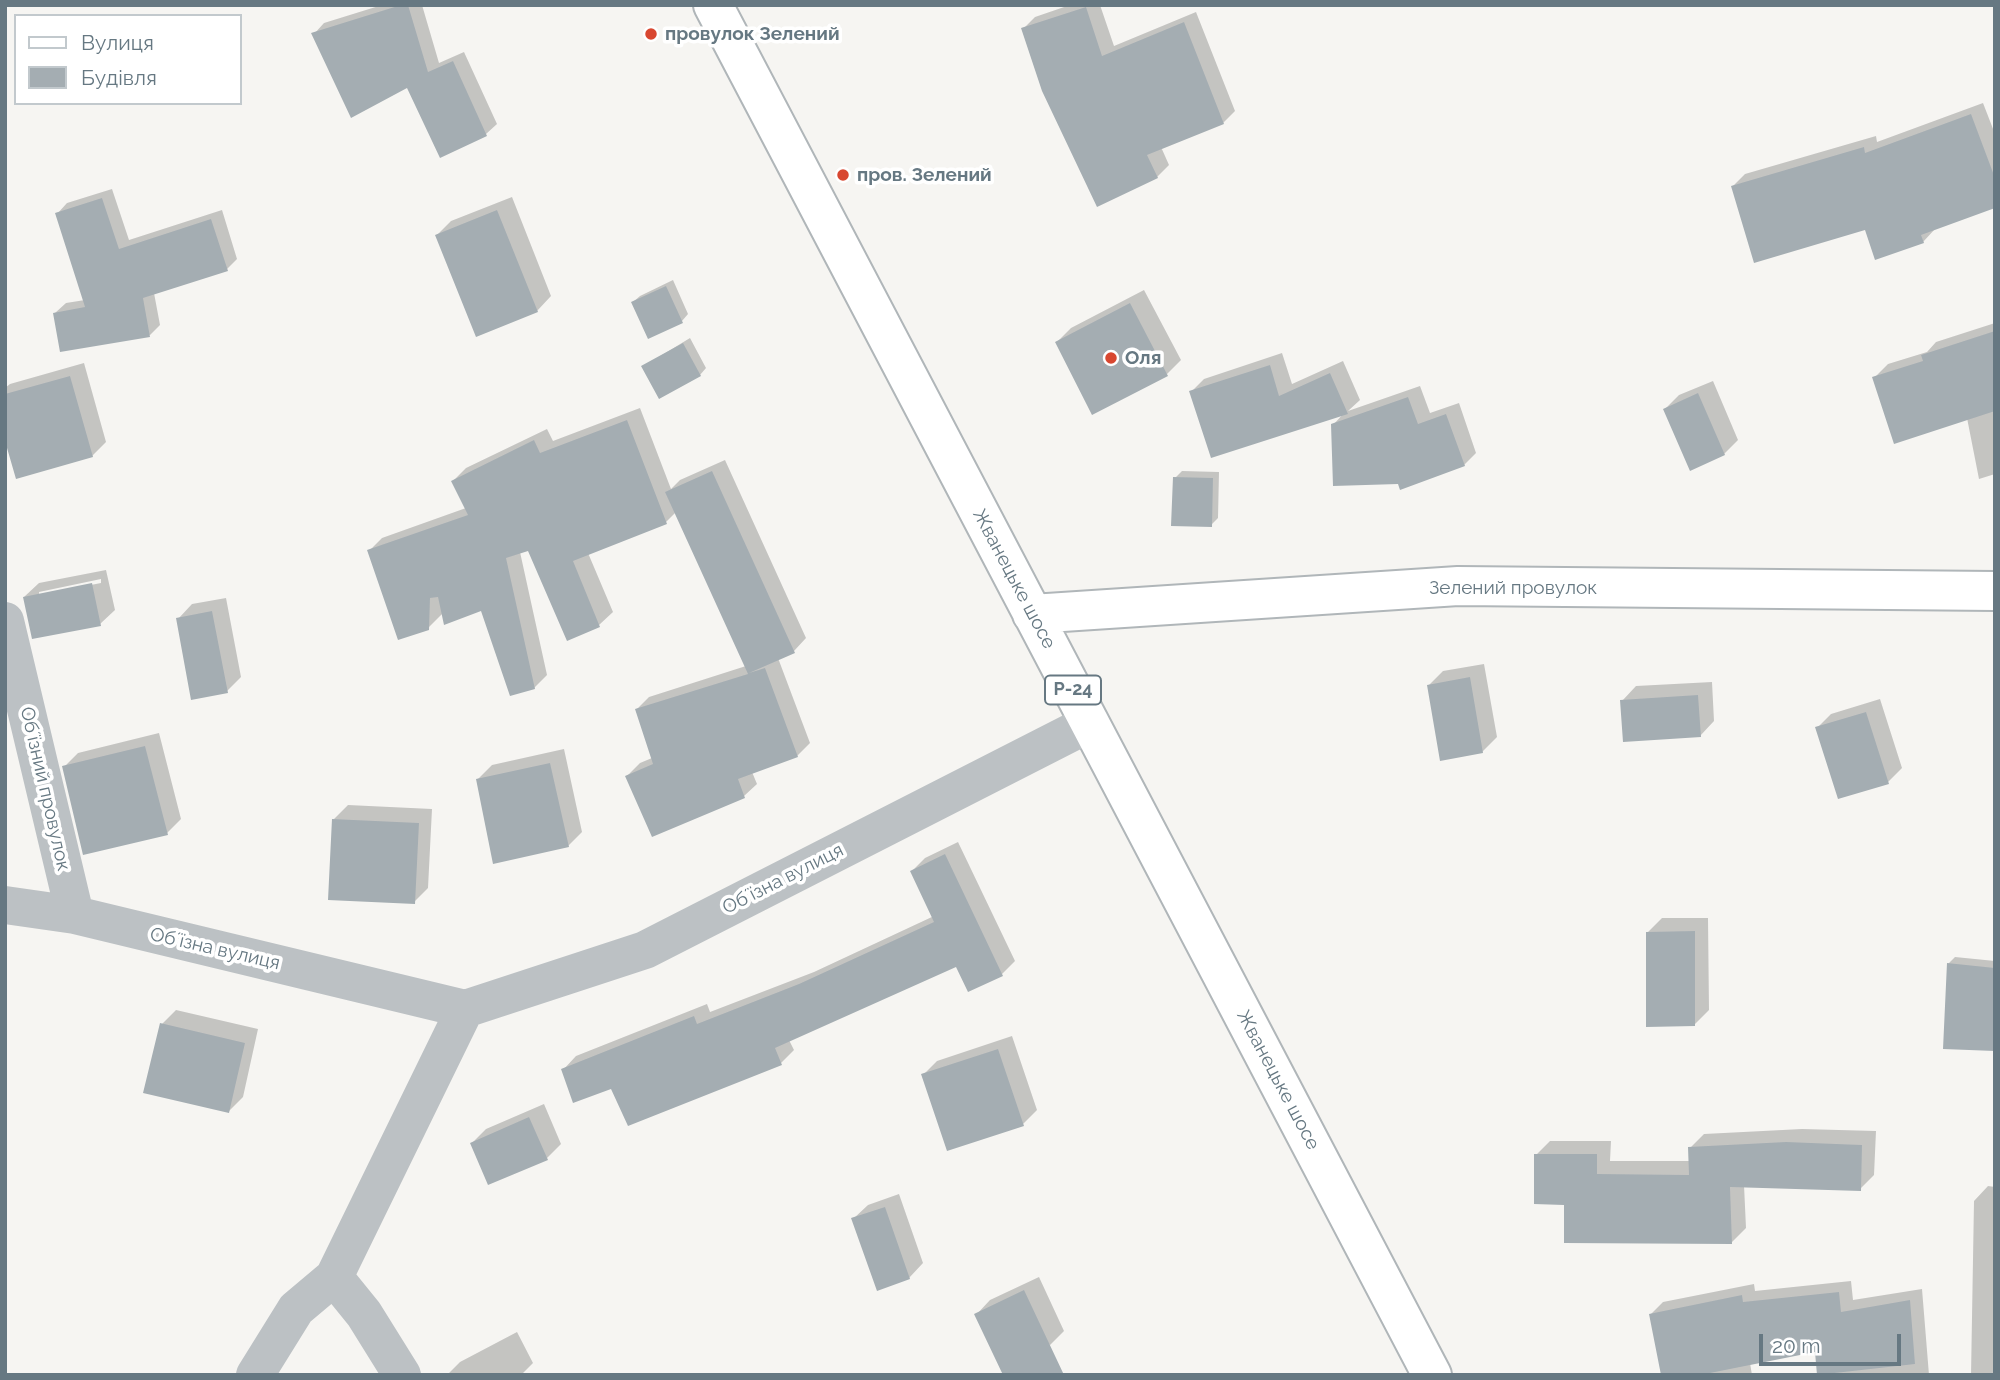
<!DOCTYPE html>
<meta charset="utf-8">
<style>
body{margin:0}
#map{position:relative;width:2000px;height:1380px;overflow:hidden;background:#f6f5f2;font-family:Raleway,sans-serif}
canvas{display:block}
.frame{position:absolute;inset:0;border:7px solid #667882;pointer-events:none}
.legend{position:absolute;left:14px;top:14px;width:228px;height:91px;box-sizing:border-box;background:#fff;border:2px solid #c2c9cd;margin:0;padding:9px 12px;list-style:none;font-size:21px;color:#667882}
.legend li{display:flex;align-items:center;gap:14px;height:35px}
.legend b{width:35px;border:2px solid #c2c9cd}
.scale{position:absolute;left:1759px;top:1334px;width:142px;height:32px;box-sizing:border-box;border:4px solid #667882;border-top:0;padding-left:9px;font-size:21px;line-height:24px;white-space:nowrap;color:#667882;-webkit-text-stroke:5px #fff;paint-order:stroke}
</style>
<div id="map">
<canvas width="2000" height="1380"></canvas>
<div class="frame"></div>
<ul class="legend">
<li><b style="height:9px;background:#fff"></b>Вулиця</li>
<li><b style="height:19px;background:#a4adb2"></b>Будівля</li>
</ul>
<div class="scale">20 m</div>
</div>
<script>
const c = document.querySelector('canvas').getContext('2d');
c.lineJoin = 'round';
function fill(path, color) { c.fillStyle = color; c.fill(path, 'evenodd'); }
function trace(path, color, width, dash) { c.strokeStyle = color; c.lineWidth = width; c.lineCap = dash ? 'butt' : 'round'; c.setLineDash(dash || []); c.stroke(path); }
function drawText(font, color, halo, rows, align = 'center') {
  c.font = font + ' Raleway,sans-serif'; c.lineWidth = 7; c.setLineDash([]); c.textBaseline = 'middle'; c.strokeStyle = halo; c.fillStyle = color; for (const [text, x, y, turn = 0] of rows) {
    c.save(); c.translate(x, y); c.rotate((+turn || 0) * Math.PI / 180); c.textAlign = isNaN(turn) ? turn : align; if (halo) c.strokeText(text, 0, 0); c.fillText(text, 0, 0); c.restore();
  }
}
fill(new Path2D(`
 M382 5H422L439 63 464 52 497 124 486 134 441 155 408 85 314 34 324 23Z
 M1070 5H1100L1114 46 1196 12 1235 111 1223 123 1161 147 1169 165 1157 177 1023 29 1035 17Z
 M1983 103 1995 134V207L1935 229 1923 242 1733 186 1745 174 1876 136 1877 142Z
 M112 189 129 240 222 210 237 259 227 269 154 293 160 325 150 335 55 313 66 303 85 300 57 214 67 203Z
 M512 197 551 296 537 311 437 235 451 221Z
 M673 280 688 314 682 321 633 302 640 296Z
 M1144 290 1181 360 1167 374 1057 342 1071 328Z
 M1995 323V474L1979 479 1967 418 1874 378 1888 364 1927 352 1936 342Z
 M690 338 706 368 700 375 644 366Z
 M1282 353 1292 384 1343 361 1360 400 1348 411 1420 386 1430 413 1459 403 1476 453 1464 465 1399 483 1333 425 1344 413 1191 392 1204 379Z
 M84 363 106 442 92 456 5 434V388L10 384Z
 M1713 381 1738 440 1724 454 1665 409 1679 395Z
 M640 408 671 489 680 480 725 460 806 638 794 651 778 658 810 743 797 756 752 772 757 784 744 796 627 776 640 763 652 758 637 709 649 697 746 666 676 512 666 522 588 553 613 612 599 625 568 638 529 549 520 552 547 675 534 688 482 609 443 613 428 628 369 551 382 538 466 508 453 481 466 468 547 429 553 441Z
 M1182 471 1219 472 1218 518 1211 525 1175 478Z
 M106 570 115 610 100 624 24 597 39 583ZM101 579V583L39 595V592Z
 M226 598 241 677 227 691 178 619 192 604Z
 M1484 664 1497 737 1482 752 1429 685 1443 671Z
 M1712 682 1714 721 1700 736 1622 701 1636 686Z
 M1880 699 1902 768 1888 782 1817 728 1831 714Z
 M159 733 181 819 167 833 64 767 78 753Z
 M564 749 582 832 568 846 478 779 492 765Z
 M348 805 432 809 428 888 414 902 333 820Z
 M958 842 1015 961 1002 974 957 964 789 1040 794 1050 781 1063 612 1086 563 1070 576 1056 707 1004 710 1012 814 972 934 916 912 871 925 858Z
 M1662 918H1708L1709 1010 1694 1025 1648 932Z
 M1955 957 1995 961V1049L1948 964Z
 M176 1010 258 1029 243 1097 229 1111 162 1024Z
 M1012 1036 1037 1110 1023 1124 923 1075 937 1061Z
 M544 1104 561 1144 547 1158 472 1143 486 1129Z
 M1802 1129 1876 1131 1874 1175 1860 1189 1744 1185 1746 1228 1731 1243 1566 1203 1536 1155 1550 1141H1611L1610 1161H1690V1148L1704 1134Z
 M1988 1186 1995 1187V1375H1971L1974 1201Z
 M899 1194 923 1263 909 1278 853 1219 868 1205Z
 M1039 1277 1064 1331 1050 1345 976 1315 990 1300Z
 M1851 1281 1853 1300 1922 1289 1929 1375H1827L1817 1350 1750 1363 1752 1375H1662L1651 1314 1663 1302 1754 1284 1755 1291Z
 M517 1332 533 1363 521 1375H447L460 1362Z`), '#0003');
fill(new Path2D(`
 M401 5H408L428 72 453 61 487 136 440 158 407 88 351 118 311 33Z
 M1086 7 1102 56 1184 22 1224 124 1147 155 1158 178 1097 207 1042 91 1021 28Z
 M1971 114 1995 178V208L1921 235 1924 243 1875 260 1865 230 1754 263 1731 186 1864 147 1865 153Z
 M102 198 119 249 211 219 228 271 143 298 150 337 60 352 53 313 85 307 55 213Z
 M497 210 538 312 476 337 435 235Z
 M666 286 683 323 648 339 631 302Z
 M1130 303 1168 376 1092 415 1055 342Z
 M1995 331V411L1894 444 1872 377 1923 361 1921 355Z
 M683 343 701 376 659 399 641 366Z
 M1270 365 1279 396 1330 373 1348 414 1211 458 1189 391Z
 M70 376 93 457 16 479 5 441V394Z
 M1698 393 1725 455 1690 471 1663 409Z
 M1408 397 1418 424 1446 414 1465 466 1400 490 1398 484 1333 486 1331 424Z
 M627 420 667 524 573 561 600 627 567 641 528 551 506 558 535 689 510 696 481 611 444 625 438 597 430 598 429 630 398 640 367 550 468 515 451 481 534 440 540 453Z
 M712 471 795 653 749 673 765 668 798 757 738 779 745 798 652 837 625 776 653 764 635 709 748 674 665 492Z
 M1173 477 1213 478 1212 527 1171 526Z
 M92 583 101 626 32 639 23 597Z
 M212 611 228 693 191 700 176 618Z
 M1470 677 1483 753 1440 761 1427 685Z
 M1698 695 1701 737 1623 742 1620 700Z
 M1866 712 1889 784 1838 799 1815 727Z
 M145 746 168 835 83 855 62 766Z
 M550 763 569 847 493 864 476 779Z
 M332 819 419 823 415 904 328 900Z
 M945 854 1003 976 968 992 956 967 775 1048 782 1065 628 1126 611 1089 573 1103 561 1069 694 1016 697 1024 799 984 934 922 910 871Z
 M1695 931V1026L1646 1027V932Z
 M1947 963 1995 968V1051L1943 1049Z
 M160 1023 245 1043 229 1113 143 1093Z
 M998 1049 1024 1126 947 1151 921 1074Z
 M529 1117 548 1160 488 1185 470 1143Z
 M1786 1142 1862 1145 1861 1191 1730 1187 1732 1244 1564 1243V1205L1534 1204V1154H1597V1174L1689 1175 1688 1147Z
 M885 1207 910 1279 877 1291 851 1218Z
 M1024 1290 1064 1375H1003L974 1314Z
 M1839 1292 1841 1312 1910 1300 1915 1364 1817 1375 1815 1352 1700 1375H1661L1649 1314 1742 1295 1743 1302Z`), '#a4adb2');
const primary = new Path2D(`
 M713 5 1432 1375
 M1032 614 1458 586 1995 591`);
trace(primary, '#b0b6b9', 42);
trace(new Path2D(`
 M5 621 75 915
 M5 905 75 915 465 1009 645 950 1090 723
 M334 1277 364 1314 402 1375
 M255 1375 296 1309 334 1277 465 1009`), '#bcc1c4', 38);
trace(primary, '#fff', 38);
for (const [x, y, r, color] of [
 [651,34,7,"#d84730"],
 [843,175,7,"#d84730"],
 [1111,358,7,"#d84730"]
]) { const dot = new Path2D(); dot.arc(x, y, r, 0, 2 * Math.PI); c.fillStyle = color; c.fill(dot); trace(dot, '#fff', 2.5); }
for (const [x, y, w] of [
 [1073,690,56]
]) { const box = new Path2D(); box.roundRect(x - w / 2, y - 14.5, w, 29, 5); c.fillStyle = '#fff'; c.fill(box); trace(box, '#667882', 2); }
drawText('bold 18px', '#667882', null, [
 ["Р-24",1073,690]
]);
drawText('bold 19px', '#667882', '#fff', [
 ["провулок Зелений",665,34],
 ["пров. Зелений",857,175],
 ["Оля",1125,358]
], 'left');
drawText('19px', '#667882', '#fff', [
 ["Жванецьке шосе",1014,579,62],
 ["Зелений провулок",1513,588],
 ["Обʼїзний провулок",45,789,77],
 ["Обʼїзна вулиця",783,879,-27],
 ["Обʼїзна вулиця",215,949,13],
 ["Жванецьке шосе",1278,1080,62]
]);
</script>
